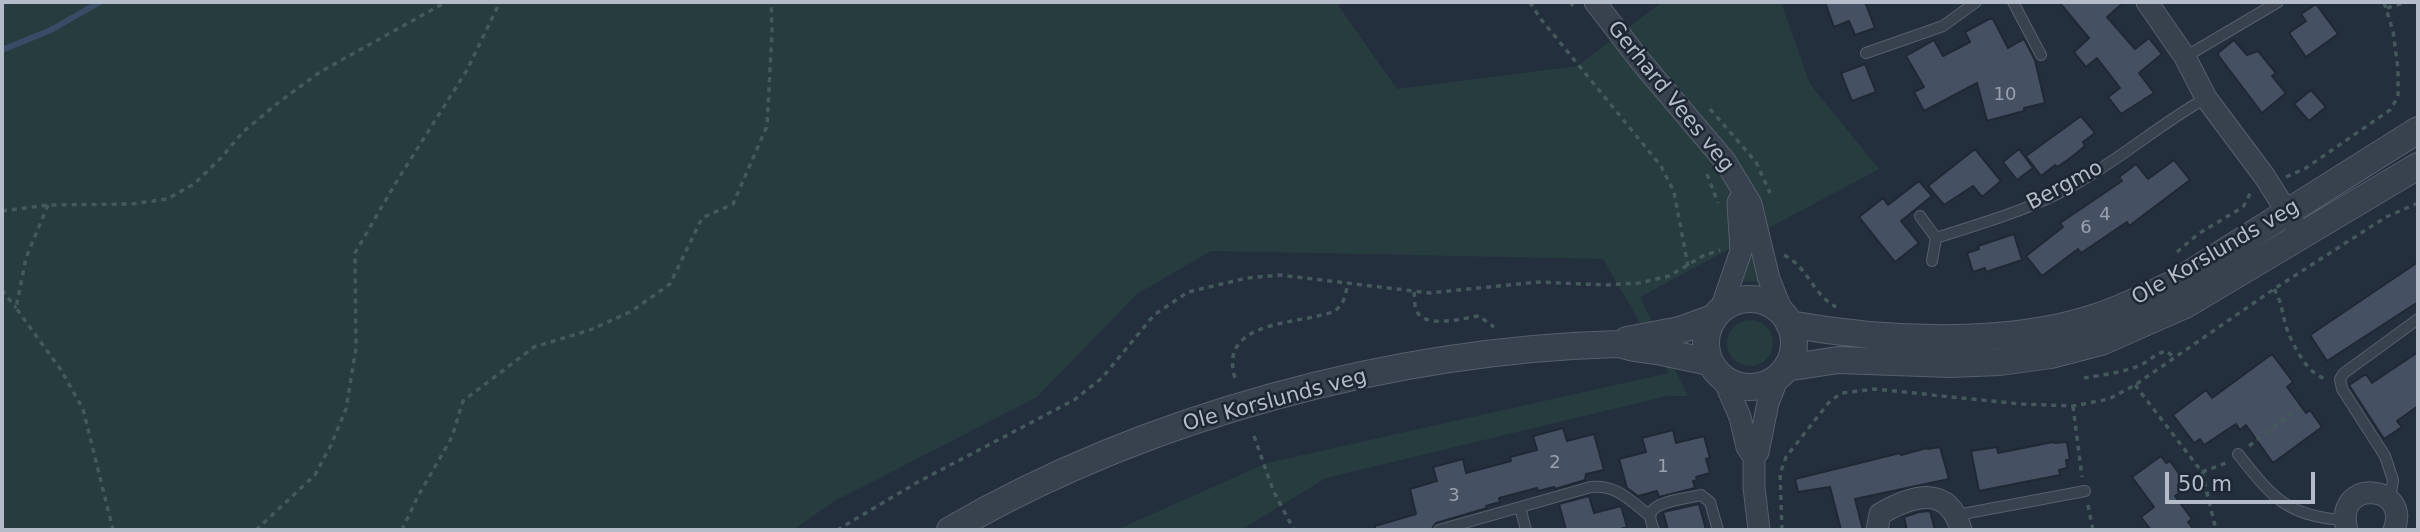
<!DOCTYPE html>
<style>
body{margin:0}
#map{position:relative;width:2420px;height:532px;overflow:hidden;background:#242f3e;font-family:"DejaVu Sans",sans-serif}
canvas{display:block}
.frame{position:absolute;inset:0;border:4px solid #b4bcc9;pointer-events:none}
.scale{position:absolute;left:2165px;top:472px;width:150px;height:32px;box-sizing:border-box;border:4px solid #b4bcc9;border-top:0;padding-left:9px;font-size:21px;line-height:24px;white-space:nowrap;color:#b4bcc9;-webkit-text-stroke:5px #1d2633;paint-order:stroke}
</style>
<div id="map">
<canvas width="2420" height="532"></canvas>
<div class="frame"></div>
<div class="scale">50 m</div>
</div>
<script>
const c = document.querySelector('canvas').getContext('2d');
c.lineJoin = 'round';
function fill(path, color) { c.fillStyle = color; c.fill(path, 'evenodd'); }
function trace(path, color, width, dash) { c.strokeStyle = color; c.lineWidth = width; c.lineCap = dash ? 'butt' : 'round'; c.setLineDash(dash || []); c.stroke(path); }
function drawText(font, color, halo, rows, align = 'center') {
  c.font = font + ' "DejaVu Sans",sans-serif'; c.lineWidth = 5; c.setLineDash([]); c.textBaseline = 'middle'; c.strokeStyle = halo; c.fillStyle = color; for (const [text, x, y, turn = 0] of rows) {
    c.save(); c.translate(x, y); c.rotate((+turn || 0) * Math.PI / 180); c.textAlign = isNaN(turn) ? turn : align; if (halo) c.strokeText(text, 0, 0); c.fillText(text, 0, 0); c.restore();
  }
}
fill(new Path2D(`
 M2 2H1336L1397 89 1577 66 1662 2H1787L1782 5 1810 84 1879 169 1640 297 1661 340 1689 336 1688 347 1662 343 1688 396H1667L1326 478 1241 530H1116L1267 463 1669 373 1603 259 1211 251 1137 294 1037 397 833 502 793 530H2Z
 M1749 257 1753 258 1759 281 1757 282 1743 281Z
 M1727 343a23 23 0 1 1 46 0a23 23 0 1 1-46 0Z`), '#263c3f');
trace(new Path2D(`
 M2 50 51 30 100 2`), '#394c67', 6);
const building = new Path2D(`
 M1825 2H1865L1875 28 1855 35 1849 21 1834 27Z
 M2059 2H2124L2107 17 2135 49 2149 38 2162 54 2139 73 2154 93 2121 114 2108 97 2120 88 2117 84 2097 58 2086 67 2074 52 2089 38Z
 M2316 4 2338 34 2306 57 2289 33 2306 21 2301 14Z
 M1989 19H1993L2008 48 2024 39 2035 60 2045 103 2024 108V111L1987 121 1977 83 1924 111 1914 92 1924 87 1906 56 1934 40 1943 56 1970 42 1965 32Z
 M2234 40 2247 55 2258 51 2276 73 2272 76 2286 93 2262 113 2218 55 2219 52Z
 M1865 64 1876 92 1852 101 1841 73Z
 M2311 90 2326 107 2309 121 2294 104Z
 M2081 116 2095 133 2083 142 2085 146 2069 159 2057 167 2055 165 2041 176 2026 156Z
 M1975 149 2001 181 1982 197 1973 186 1944 205 1928 186Z
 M2019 149 2033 168 2017 180 2003 162Z
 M2174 160 2190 180 2129 226 2127 222 2081 253 2078 249 2042 276 2026 256 2063 227 2060 223 2122 181 2119 177 2136 164 2148 179Z
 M1919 181 1932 196 1901 221 1919 243 1895 262 1859 217 1883 198 1888 205Z
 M2014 234 2022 260 1986 272 1985 268 1973 272 1967 253 1979 249 1978 246Z
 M2418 262V302L2327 361 2310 335Z
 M2418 352V406L2397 421 2402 427 2384 439 2349 385 2366 374 2372 383Z
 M2272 354 2293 382 2287 387 2306 413 2310 410 2322 427 2273 463 2246 425 2240 430 2236 424 2204 445 2200 439 2194 443 2173 415 2206 390 2212 398Z
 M1563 428 1567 441 1594 434 1604 470 1586 474 1585 480 1555 489 1554 487 1538 491 1537 488 1499 498 1500 502 1486 506 1487 508 1436 523 1431 530H1375V526L1416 514 1410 489 1437 481 1433 467 1463 459 1466 473 1511 461 1510 457 1537 450 1533 436Z
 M1673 430 1676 443 1704 436 1710 458 1706 459 1710 473 1696 477 1697 480 1693 481 1695 488 1659 497 1657 491 1638 496 1627 488 1619 459 1646 452 1642 438Z
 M2053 442 2054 443 2067 442 2070 460H2066L2067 468 2059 470 2060 475 1979 491 1971 451 1997 447 1998 453Z
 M1940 447 1949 479 1855 499 1863 530H1841L1830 487 1798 492 1795 479 1900 453 1901 455 1927 448 1928 449Z
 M2161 456 2166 463 2170 461 2183 479 2180 482 2185 489 2175 496 2192 519 2188 522 2194 530H2151L2141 517 2154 507 2132 477Z
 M1589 496 1594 513 1621 506 1627 527 1617 530H1566L1559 504Z
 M1699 504 1706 530H1668L1663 512Z
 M1930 511 1935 530H1907L1904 517 1919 512Z`);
fill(building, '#455162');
trace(building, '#1f2835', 2);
const service = new Path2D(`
 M2013 2 2041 55
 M1866 53 1943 26 1976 2
 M2185 57 2278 2
 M1920 216 1936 238C1982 223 2030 210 2072 186 2119 160 2160 124 2206 98
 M1932 261 1936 238
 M2238 454C2272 497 2287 517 2345 520
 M2390 500 2393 480 2385 456 2342 389 2340 379 2344 373 2418 319
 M1520 507 1526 530
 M1957 515 2085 491
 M1439 530 1591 487C1618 485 1629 500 1650 516
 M1654 530C1652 525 1649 518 1651 513 1655 501 1689 498 1701 495L1710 502 1718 530`);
const minor = new Path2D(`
 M1595 2 1642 63 1725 161 1751 204 1769 279 1783 314
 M2147 2 2185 57 2206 98 2265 177 2302 236
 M1721 309 1741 251 1738 203 1743 193
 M1724 380 1740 417 1747 447 1754 457
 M1759 530 1754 487V457L1758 452 1768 403 1778 377
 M1877 530 1880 514C1913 495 1949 484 1961 530
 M2347 530C2333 477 2412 484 2394 530`);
const tertiary = new Path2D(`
 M1706 343a44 44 0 1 1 88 0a44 44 0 1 1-88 0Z
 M1789 324C1882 341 2007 347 2096 317 2124 308 2149 295 2175 283L2418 130
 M1627 340 1680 330 1713 318
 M1786 368 1838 360 1950 364 2000 362 2051 355 2101 342 2185 305 2418 166
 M950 530C1147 416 1393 350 1619 344L1634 348 1662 352 1709 362`);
trace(service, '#565f6c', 12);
trace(minor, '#565f6c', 23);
trace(tertiary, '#565f6c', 28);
trace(new Path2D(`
 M1530 2 1540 18 1661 166 1674 192 1688 266
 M1570 2 1576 10
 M2387 8 2406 2
 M1710 109 1756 162 1770 193
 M1707 174 1718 203
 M2286 177 2306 168 2390 110 2398 97V69L2393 31 2384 2
 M48 205 26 258 16 308 61 370 83 409 113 530
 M2 211 48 205 131 204 167 199 194 184 221 158 243 132 279 102 320 72 446 2
 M2177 252 2198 234 2243 207 2251 192
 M1784 255C1808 267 1813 295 1836 307
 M2274 289C2283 303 2282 317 2288 332 2295 349 2309 376 2327 379
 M2 290 16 308
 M1414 292C1415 297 1414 304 1416 309 1422 330 1463 318 1479 316L1494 327
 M1235 378C1219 326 1283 324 1318 316 1325 314 1333 313 1338 308 1345 302 1346 291 1348 283
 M2084 378C2101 375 2121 373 2138 366 2149 362 2155 353 2167 351L2175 359
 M2135 385 2202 472 2216 530
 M2073 406 2082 477
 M1254 436 1273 490 1294 530
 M2249 446 2299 408
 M2202 472 2226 463
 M2088 505 2093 530
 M256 530 315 475 331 445 346 409 356 348 355 253 395 184 467 70 500 2
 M402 530 417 498 452 437 463 401 534 347 590 330 632 311 670 284 702 218 733 204 767 126 772 32 771 2
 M837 530 918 482 1074 400 1102 378 1154 315 1188 292 1247 278 1280 275 1430 293 1538 282 1605 285 1639 283 1669 276 1703 256 1720 250
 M1782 530 1780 474 1786 457 1830 401 1842 393 1875 389 2020 404 2073 406 2109 399 2135 385 2274 289 2386 217 2418 203`), '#44595c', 3.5, [5, 5]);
trace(service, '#38414e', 10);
trace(minor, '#38414e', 21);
trace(tertiary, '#38414e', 26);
drawText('18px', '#98a1af', null, [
 ["10",2005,95],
 ["4",2105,215],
 ["6",2086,228],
 ["2",1555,463],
 ["1",1663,467],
 ["3",1454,496]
]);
drawText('21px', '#b4bcc9', '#1d2633', [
 ["Gerhard Vees veg",1670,97,51],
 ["Bergmo",2065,186,-28],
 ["Ole Korslunds veg",2216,253,-30],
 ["Ole Korslunds veg",1275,401,-15]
]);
</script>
